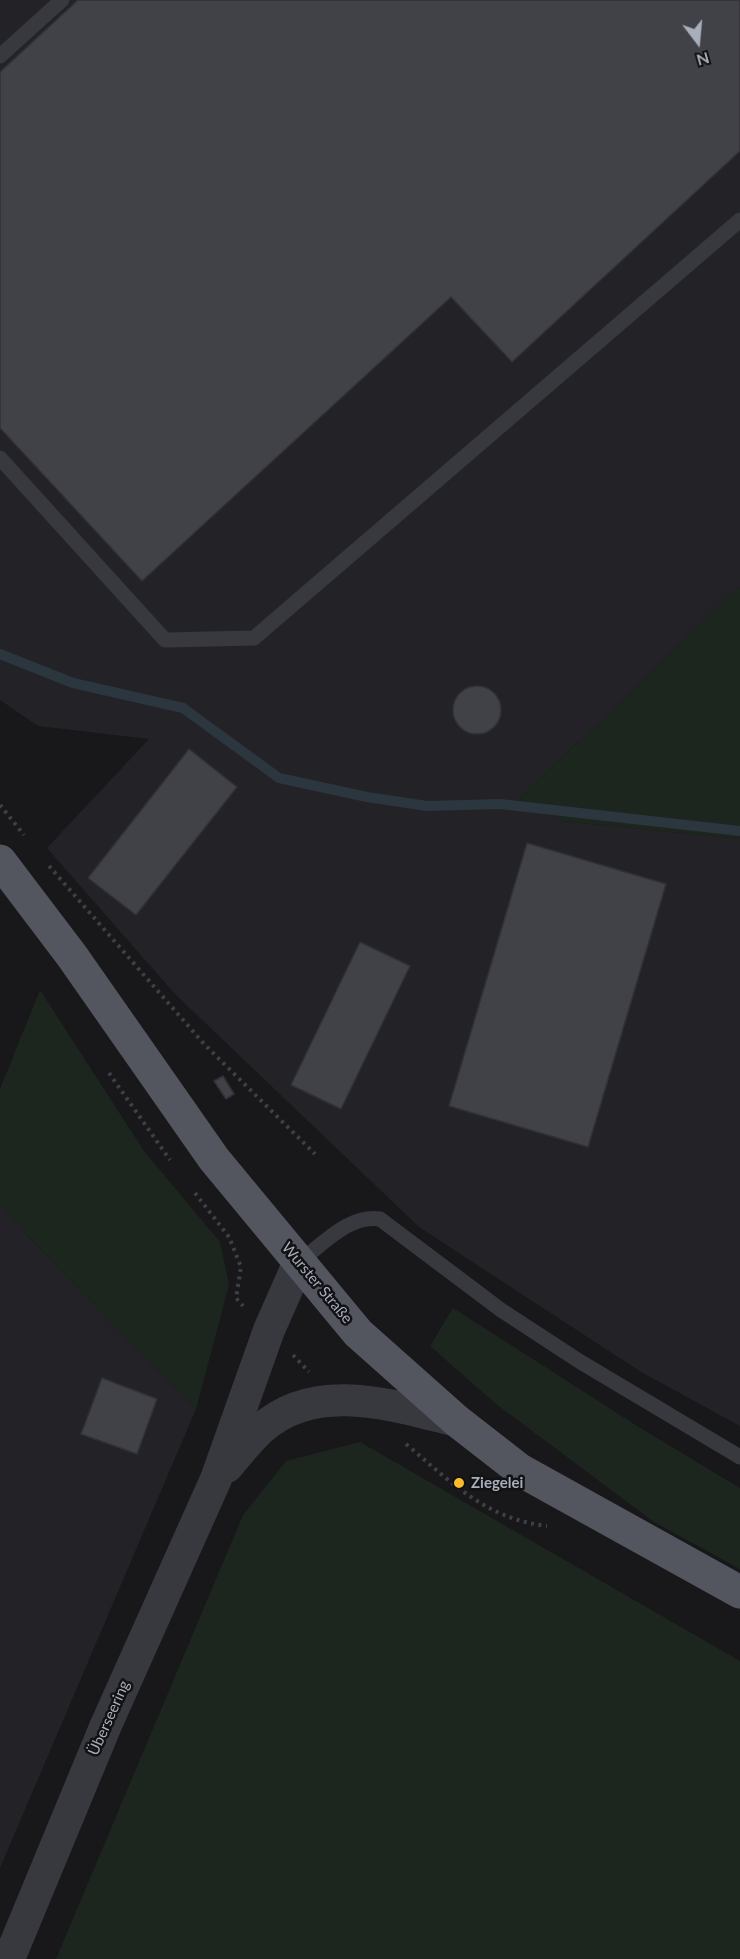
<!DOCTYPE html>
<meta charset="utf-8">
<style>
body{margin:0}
#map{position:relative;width:740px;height:1959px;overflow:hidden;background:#18171a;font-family:Lato,sans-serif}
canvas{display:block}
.north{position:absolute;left:668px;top:12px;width:60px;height:60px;-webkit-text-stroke:4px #121215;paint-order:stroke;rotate:164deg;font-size:16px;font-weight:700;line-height:24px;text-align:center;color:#a8aebb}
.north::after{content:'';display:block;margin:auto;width:21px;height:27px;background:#a8aebb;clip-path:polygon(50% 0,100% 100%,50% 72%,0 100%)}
</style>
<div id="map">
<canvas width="740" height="1959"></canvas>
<div class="north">N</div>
</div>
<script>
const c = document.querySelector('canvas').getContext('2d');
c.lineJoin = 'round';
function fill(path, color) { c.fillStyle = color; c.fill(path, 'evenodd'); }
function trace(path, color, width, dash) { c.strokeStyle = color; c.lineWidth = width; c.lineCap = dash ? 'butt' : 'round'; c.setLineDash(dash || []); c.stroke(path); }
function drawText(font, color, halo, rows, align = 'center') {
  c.font = font + ' Lato,sans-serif'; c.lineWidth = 5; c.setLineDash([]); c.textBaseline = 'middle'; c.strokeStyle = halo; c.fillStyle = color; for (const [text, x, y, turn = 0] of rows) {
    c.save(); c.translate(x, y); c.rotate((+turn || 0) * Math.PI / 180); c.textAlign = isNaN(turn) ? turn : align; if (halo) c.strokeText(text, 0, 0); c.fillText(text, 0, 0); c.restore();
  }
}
fill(new Path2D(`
 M0 0H740V586L519 799 562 821 740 839V1426L641 1372 419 1227 175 994 47 848 149 739 38 726 0 700Z
 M0 1207 196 1409 0 1868Z`), '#232327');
fill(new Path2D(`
 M740 586V839L561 821 519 799Z
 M40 990 144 1151 220 1242 229 1285 196 1409 0 1207V1089Z
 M453 1308 642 1429 740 1488V1569L654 1522 496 1404 430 1346Z
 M360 1442 740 1661V1959H56L243 1515 286 1461Z`), '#1d261e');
trace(new Path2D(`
 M0 654 73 683 183 708 279 778 367 797 427 806 500 804 740 831`), '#2c363f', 10);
const building = new Path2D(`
 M78 0H740V151L512 362 451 297 142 581 0 428V72Z
 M453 710a24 24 0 1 1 48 0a24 24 0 1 1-48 0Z
 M189 749 237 787 136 915 88 878Z
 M527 843 666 884 588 1147 449 1106Z
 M360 942 410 966 341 1109 291 1085Z
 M223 1076 234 1094 226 1099 214 1081Z
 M102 1378 157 1399 137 1454 81 1434Z`);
fill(building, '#414247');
trace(building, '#313136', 1.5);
trace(new Path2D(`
 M0 805 24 835
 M49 866 204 1044 315 1154
 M109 1073 170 1160
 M195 1193 229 1237 241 1267 236 1298 243 1306
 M293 1355 309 1372
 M406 1444C451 1482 486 1519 547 1526`), '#3e4046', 4, [3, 4.5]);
trace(new Path2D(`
 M0 56 62 0
 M0 458 165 640 254 638 740 220
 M299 1262C322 1245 349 1214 380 1219L501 1310 579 1361 740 1457`), '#38393f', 15);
trace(new Path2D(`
 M227 1467C238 1454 249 1440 261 1429 316 1379 395 1406 457 1421
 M9 1959 106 1725 216 1479 269 1330 299 1262`), '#38393f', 32);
trace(new Path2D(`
 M0 861 72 956 214 1159 358 1333 457 1421 520 1470 740 1592`), '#54565f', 33);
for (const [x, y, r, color] of [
 [459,1483,6,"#ffbc2a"]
]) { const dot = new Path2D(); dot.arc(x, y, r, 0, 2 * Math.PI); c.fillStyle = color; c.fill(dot); trace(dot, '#121215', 2); }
drawText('15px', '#a8aebb', '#121215', [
 ["Wurster Straße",317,1283,50],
 ["Überseering",109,1718,-66]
]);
drawText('bold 15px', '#a8aebb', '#121215', [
 ["Ziegelei",471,1483]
], 'left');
</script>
